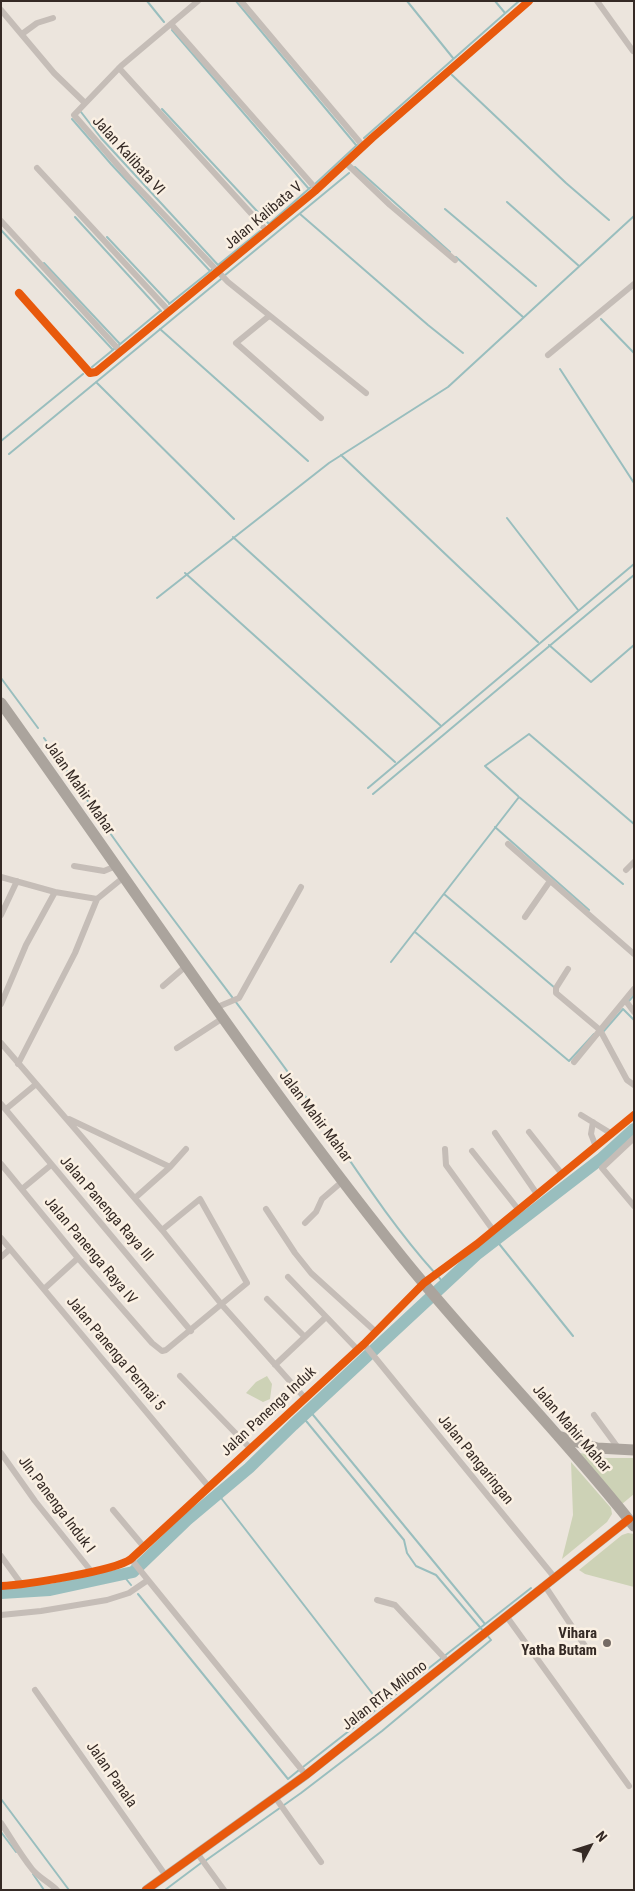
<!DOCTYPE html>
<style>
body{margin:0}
#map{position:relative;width:635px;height:1891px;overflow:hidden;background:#ece5dd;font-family:"Roboto Condensed",sans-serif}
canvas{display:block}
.frame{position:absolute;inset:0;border:2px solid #352a25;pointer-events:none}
.north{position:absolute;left:565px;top:1821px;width:50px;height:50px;-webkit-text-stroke:4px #faf0e3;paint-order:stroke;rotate:50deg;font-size:14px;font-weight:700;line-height:20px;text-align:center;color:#352a25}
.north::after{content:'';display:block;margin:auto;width:18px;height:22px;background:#352a25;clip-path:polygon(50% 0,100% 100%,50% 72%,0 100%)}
</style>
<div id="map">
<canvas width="635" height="1891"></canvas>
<div class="frame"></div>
<div class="north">N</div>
</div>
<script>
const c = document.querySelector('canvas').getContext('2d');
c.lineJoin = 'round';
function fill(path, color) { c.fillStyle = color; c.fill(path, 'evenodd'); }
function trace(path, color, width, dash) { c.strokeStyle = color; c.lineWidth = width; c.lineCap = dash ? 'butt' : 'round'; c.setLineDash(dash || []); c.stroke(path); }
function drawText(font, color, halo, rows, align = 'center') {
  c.font = font + ' "Roboto Condensed",sans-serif'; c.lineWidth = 5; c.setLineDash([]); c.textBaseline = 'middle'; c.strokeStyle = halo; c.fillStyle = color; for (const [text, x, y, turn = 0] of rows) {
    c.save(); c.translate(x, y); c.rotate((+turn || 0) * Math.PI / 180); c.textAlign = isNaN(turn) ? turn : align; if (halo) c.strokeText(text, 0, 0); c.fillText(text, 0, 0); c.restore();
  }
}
fill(new Path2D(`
 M267 1376 272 1384 270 1399 263 1402 246 1393 256 1382Z
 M575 1452 606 1458H634V1494L622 1504Z
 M571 1462 611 1508 612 1514 607 1522 562 1559 573 1515Z
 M628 1533 634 1534V1587L585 1574 579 1570 622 1535Z`), '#cdd2b6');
trace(new Path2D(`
 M147 1 164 22
 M236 1 356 145
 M407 1 453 58
 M495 1 505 13
 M172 30 309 189
 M452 75 566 183 609 220
 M162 109 269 224 311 187
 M81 112 101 138 218 265
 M72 119 111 164 210 271
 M364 138 519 1
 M355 167 450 252
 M315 184 357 145
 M507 202 579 266
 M445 209 536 286
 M300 214 428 325 463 353
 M75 217 161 311
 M1 230 113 350
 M107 237 169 303
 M456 257 523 317
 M44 263 120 344
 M218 265 260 231
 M224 276 349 173
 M169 304 214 268
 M601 319 634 353
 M160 329 308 461
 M119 345 160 311
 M92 367 114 349
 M560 369 634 483
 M96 382 234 519
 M1 441 83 374
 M9 454 221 279
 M341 455 538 642
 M507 518 578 610
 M233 537 440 725
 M185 573 395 762
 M157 598 329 463 448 387 634 216
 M549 645 591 682 634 645
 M1 678 38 728
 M44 738 103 823
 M368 788 634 564
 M373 794 634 575
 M518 796 485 766 529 734 634 824
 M495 827 589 910
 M110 833C171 919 237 1001 298 1086 343 1148 383 1215 434 1272
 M444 894 555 988
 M415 932 569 1061 594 1034
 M391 962 519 797 623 884
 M629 1001 634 995
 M603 1032 623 1009 634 1020
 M496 1240 573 1336
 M438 1276 444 1284
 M370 1348 419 1302
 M309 1410 485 1624
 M302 1416 404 1540 407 1553 416 1566 436 1575 484 1632
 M218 1494 382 1706
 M144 1564 190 1514 277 1438 367 1352
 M123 1575 131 1585
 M138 1594 288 1779 299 1770
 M303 1767 531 1588
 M1 1799 69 1890
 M1 1832 16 1852
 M205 1861 301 1793 382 1731 491 1640 487 1635
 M33 1874 44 1890
 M165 1890 201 1863`), '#99bebe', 2);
trace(new Path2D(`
 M1 1593 50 1590 133 1572 187 1520 249 1468 293 1425 476 1255 602 1158 634 1129`), '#99bebe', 12);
trace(new Path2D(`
 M198 1 121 66 74 115 128 177 228 282 366 393
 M241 1 363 146
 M597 1 633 51
 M1 10 54 73 84 102
 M171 24 317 190
 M22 34 37 23 53 18
 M119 68 267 231
 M346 163 390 205 455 260
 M37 168 169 311
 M1 221 121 352
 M19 293 90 373 96 372 315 191 372 138 529 1
 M271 317 269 316 236 343 321 418
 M548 355 634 284
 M508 844 634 954
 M74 866 104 871 116 866
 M626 870 634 862
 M1 877 55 892 97 899 124 877
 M1 915 17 881
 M525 917 550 881
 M568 969 556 988V993L600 1030 627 1080 634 1085
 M163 986 186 966
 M625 1000 634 1012
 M1 1004 26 945 55 892
 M215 1008 239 998 301 887
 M1 1043 162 1230 222 1305 304 1397
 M177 1048 223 1018
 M574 1062 634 989
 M18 1064 75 953 97 899
 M1 1104 191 1331
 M6 1109 35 1085
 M581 1115 612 1134
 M69 1119 170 1167 135 1198
 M593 1122 591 1134 596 1147
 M529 1132 562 1174
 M495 1133 537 1194
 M634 1138 602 1168 634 1206
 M445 1149 446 1165 493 1230
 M472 1151 518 1209
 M1 1164 78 1258 152 1343 162 1351 166 1350 247 1283 200 1199 162 1230
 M170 1167 186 1149
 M22 1189 51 1165
 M266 1209 295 1253 311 1273 376 1332
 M305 1223 316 1212 322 1199 344 1180
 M1 1238 209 1487
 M1 1257 10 1249
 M288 1277 357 1349
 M44 1289 78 1258
 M267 1299 305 1337
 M364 1344 555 1578
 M275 1365 326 1317
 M180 1376 250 1448
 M594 1415 619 1449
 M1 1453 35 1501 91 1571
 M113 1510 144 1547
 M1 1556 22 1585
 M131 1559 306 1775
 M1 1586C24 1585 115 1571 131 1559L364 1344 424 1283 477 1244 634 1115
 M545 1586 589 1652
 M377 1600 395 1605 449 1663
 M1 1615 41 1611 107 1600 129 1593 148 1580
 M507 1617 629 1786
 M35 1690 166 1876
 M275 1797 321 1862
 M1 1823C11 1838 20 1854 32 1869 38 1877 49 1882 57 1890
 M197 1853 224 1890`), '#c5bdb7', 6);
trace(new Path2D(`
 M146 1890 306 1775 629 1519`), '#b6ada7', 9);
trace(new Path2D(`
 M1 703C134 888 259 1079 402 1257 476 1349 561 1433 634 1526
 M558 1436 597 1448 634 1450`), '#aba49d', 11);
trace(new Path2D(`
 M19 293 90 373 96 372 315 191 372 138 529 1
 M1 1586C24 1585 115 1571 131 1559L364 1344 424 1283 477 1244 634 1115
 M146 1890 306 1775 629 1519`), '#e8590c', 8);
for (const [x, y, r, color] of [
 [607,1643,5,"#756b65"]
]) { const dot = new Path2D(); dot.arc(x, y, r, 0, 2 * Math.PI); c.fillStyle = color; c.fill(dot); trace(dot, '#faf0e3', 2); }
drawText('15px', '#352a25', '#faf0e3', [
 ["Jalan Kalibata VI",128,156,48],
 ["Jalan Kalibata V",264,216,-40],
 ["Jalan Mahir Mahar",79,788,55],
 ["Jalan Mahir Mahar",315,1117,53],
 ["Jalan Panenga Raya III",106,1209,49],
 ["Jalan Panenga Raya IV",90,1251,50],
 ["Jalan Panenga Permai 5",115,1354,50],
 ["Jalan Panenga Induk",269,1412,-43],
 ["Jalan Mahir Mahar",571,1429,49],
 ["Jalan Pangaringan",475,1460,51],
 ["Jln.Panenga Induk I",56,1505,53],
 ["Jalan RTA Milono",385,1696,-38],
 ["Jalan Panala",111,1775,55]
]);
drawText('bold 15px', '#352a25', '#faf0e3', [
 ["Vihara",597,1634],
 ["Yatha Butam",597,1651]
], 'right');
</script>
